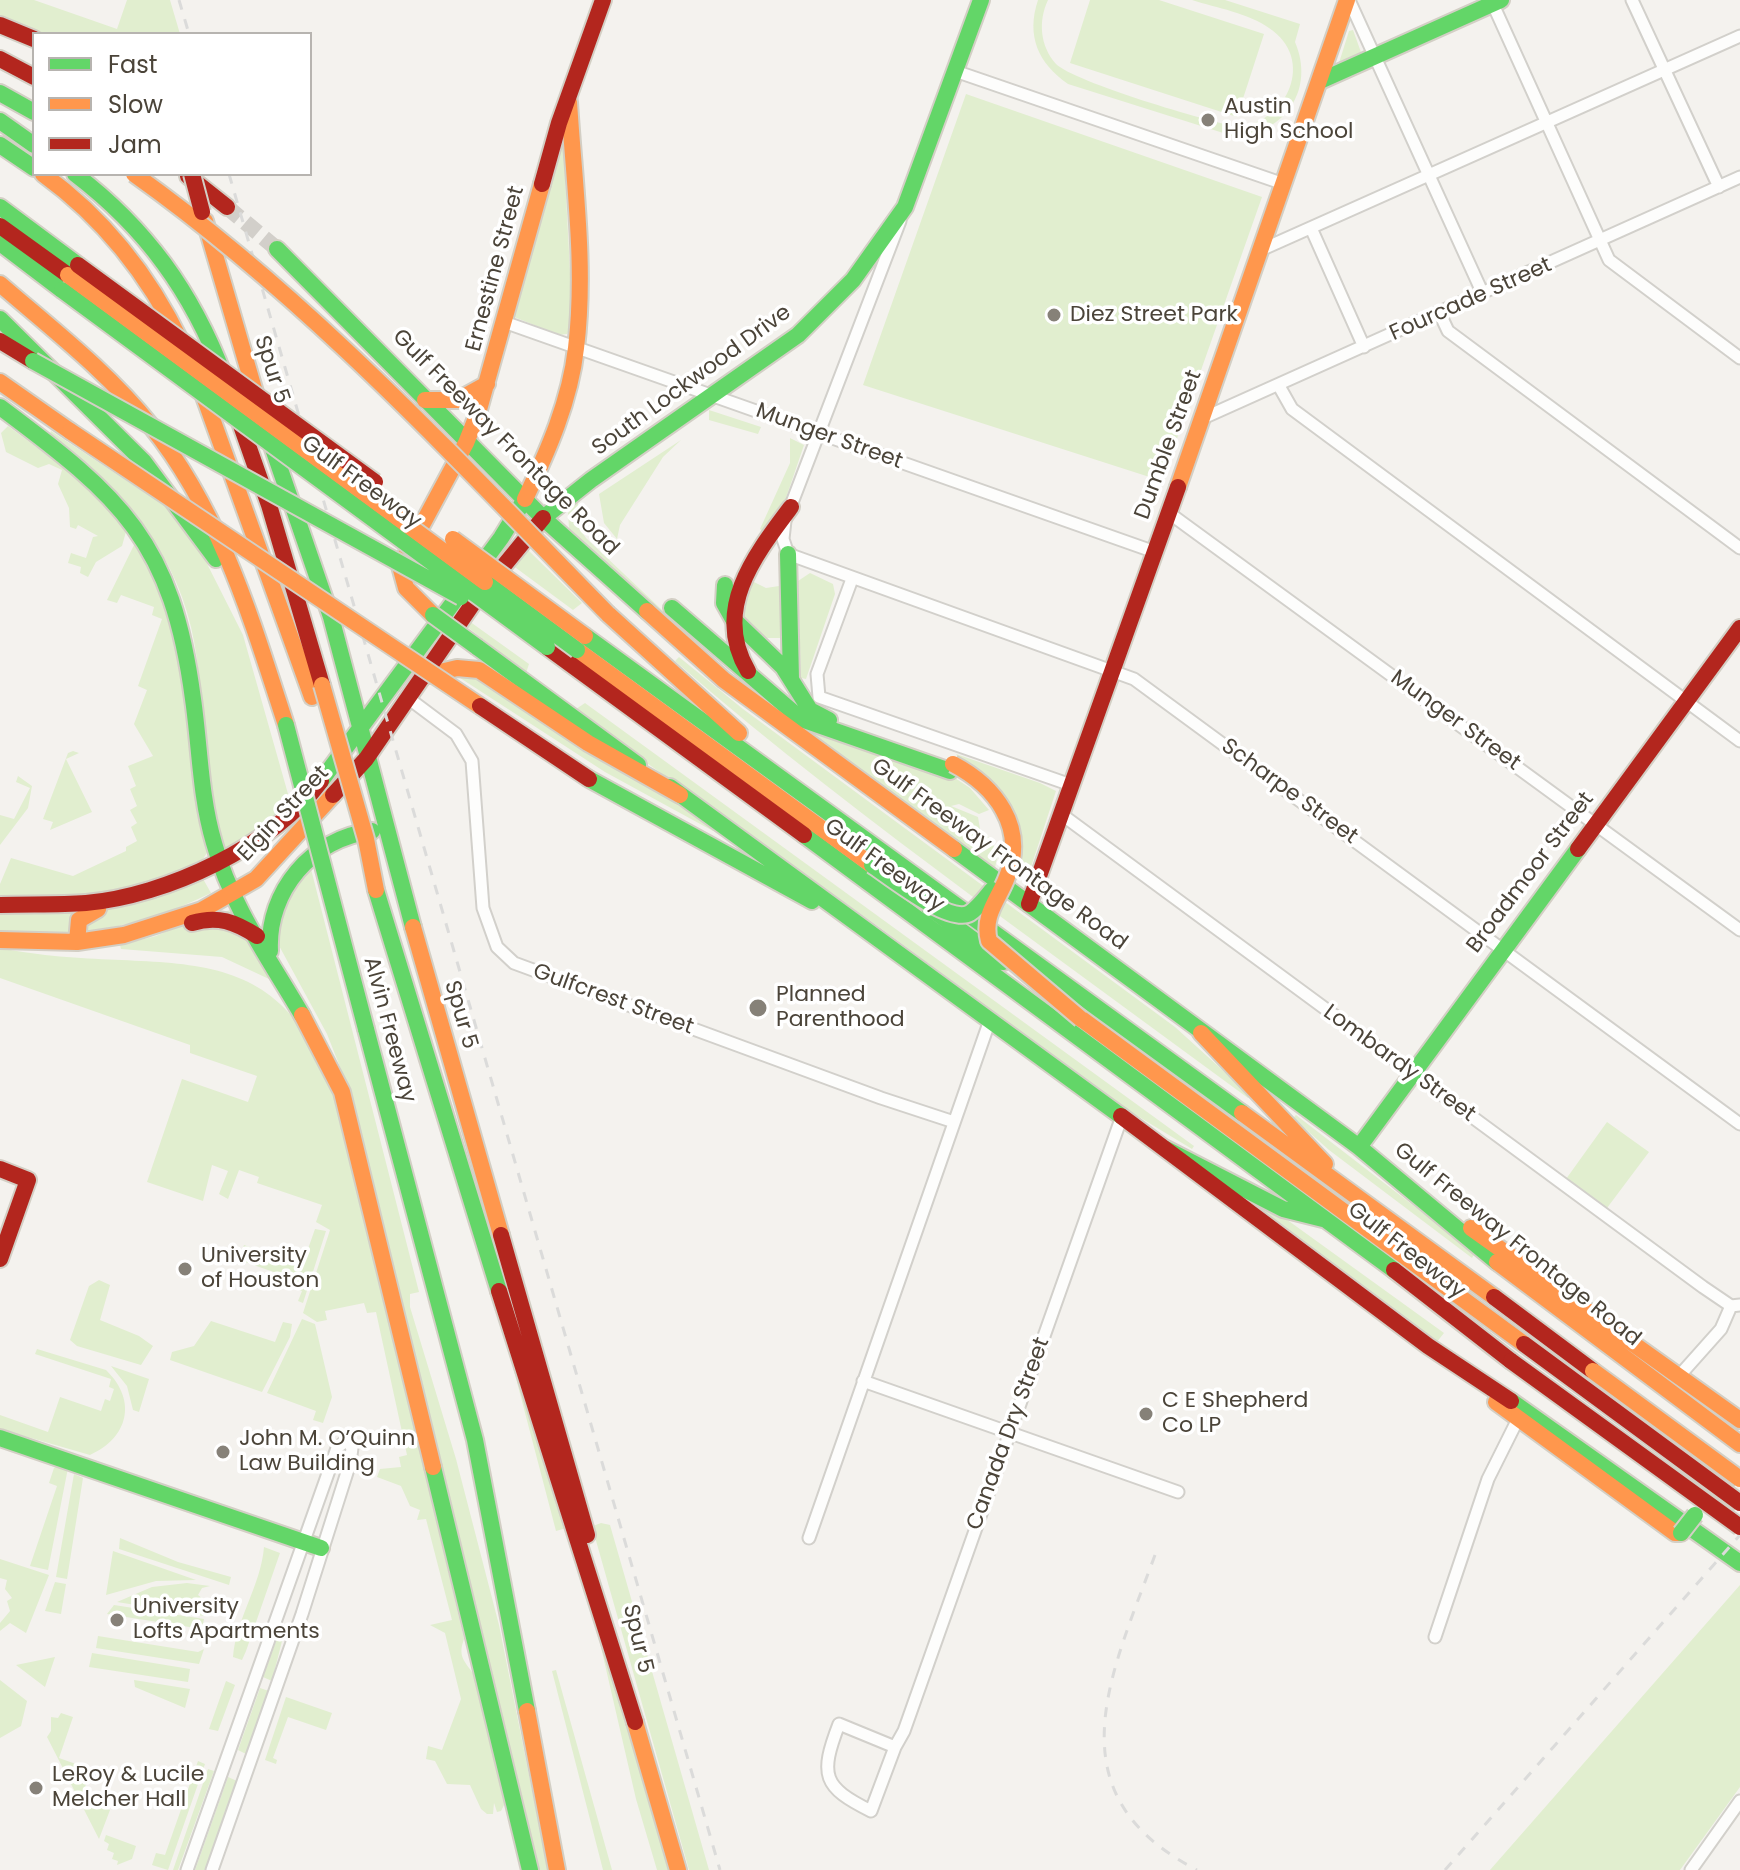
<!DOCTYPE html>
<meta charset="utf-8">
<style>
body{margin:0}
#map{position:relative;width:1740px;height:1870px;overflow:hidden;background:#f4f2ee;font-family:Poppins,sans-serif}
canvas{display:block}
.legend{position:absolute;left:32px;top:32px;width:280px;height:144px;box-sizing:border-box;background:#fff;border:2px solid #b7b4b0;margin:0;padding:10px 14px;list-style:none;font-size:24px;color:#4b4439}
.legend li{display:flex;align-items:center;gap:16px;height:40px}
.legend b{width:40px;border:2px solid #b7b4b0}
</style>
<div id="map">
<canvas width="1740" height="1870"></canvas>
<ul class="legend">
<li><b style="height:10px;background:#63d668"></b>Fast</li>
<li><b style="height:10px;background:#ff974d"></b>Slow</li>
<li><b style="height:10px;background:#b3261e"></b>Jam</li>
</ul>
</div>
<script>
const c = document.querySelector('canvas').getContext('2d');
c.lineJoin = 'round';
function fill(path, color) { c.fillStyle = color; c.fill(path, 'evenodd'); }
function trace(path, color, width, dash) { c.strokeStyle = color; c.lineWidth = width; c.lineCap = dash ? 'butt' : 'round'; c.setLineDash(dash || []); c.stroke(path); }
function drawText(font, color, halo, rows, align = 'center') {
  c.font = font + ' Poppins,sans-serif'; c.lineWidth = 7; c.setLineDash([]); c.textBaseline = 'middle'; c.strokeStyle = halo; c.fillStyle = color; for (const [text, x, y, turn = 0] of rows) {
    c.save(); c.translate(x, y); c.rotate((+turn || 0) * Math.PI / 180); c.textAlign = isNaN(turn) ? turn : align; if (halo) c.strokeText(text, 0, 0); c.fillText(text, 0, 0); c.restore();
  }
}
fill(new Path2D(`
 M0 0H34L117 29 127 0H170L180 34H39L0 18Z
 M1038 0H1048C1038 21 1040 46 1056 64 1074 82 1209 122 1238 127 1288 122 1316 59 1269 28 1248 13 1217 8 1192 0H1225L1300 24 1295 42C1315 89 1286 132 1236 137L1068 84C1038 63 1026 36 1038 0Z
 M1090 0H1159L1264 34 1237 117 1070 63Z
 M1353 30 1362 55 1338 66 1349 31Z
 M966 94 1262 197 1162 481 863 385Z
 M565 126C563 193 572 259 571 326L567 334 559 335 509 315Z
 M709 410 761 427 758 434 709 420Z
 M8 426 89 486 127 528 122 546 96 562 88 577 80 573 81 567 68 563 71 553 86 558 93 537 98 536 78 525 76 529 70 527 69 508 58 484 62 470 49 464 38 468 6 452 1 433Z
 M51 431 179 515 194 538 243 635 290 801 263 825 224 851C209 825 207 773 204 743 201 705 200 665 191 627 172 544 115 485 49 435Z
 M790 438 804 445 786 498 764 532 760 529 790 463Z
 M681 440 663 457 620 525 617 539 604 523 599 494Z
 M578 502V526L586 538 679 626 785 714 955 778 970 788 989 810 979 814 959 804 951 806 978 817 981 835H987L998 853 995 868C847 761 701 656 569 528L568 513Z
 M135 543H141L175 617 208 851 200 864 198 861C138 893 66 901 0 896V884L11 858 73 876 126 851V847L137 841 131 827 137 823 130 810 137 806 130 789 136 786 128 766 153 756 134 724 147 690 138 686 162 619 152 615 154 607 121 595 117 603 107 600Z
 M526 548 582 603 573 610 512 565Z
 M810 573 833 584 835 594 806 679 801 678 798 581Z
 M752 581 766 588 779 586 782 638H763C737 614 740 613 752 581Z
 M469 621 529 664 526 673 466 626Z
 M679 657 743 709 986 888 977 900C874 823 772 746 675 661Z
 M454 674H475L616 769 669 796 715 827 713 831 605 772Z
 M585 703 1194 1146 1192 1149 1121 1106 879 927 573 711Z
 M73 751 79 753 66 759 92 812 50 830 53 822 43 819 68 753Z
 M956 754 1040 783 1056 791 1030 870 1015 872 1018 843Z
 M18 776 32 786 28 808 0 845V815L14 819 30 788 16 782Z
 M311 869 419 1292 410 1294V1307L456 1459 499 1625 548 1870H535L346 1082 327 1034 277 942 275 925 288 891Z
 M202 877 211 893C136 930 82 935 0 934V911C71 917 137 906 202 877Z
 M1001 899 1175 1027 1250 1095 1248 1098 993 911Z
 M219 908 222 913 232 909 272 976 269 979 222 957 121 949 120 945 156 936Z
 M0 948C165 981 285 913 344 1124L464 1639C458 1655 463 1660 473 1673L506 1801 501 1811 497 1812 494 1803 493 1814H487L481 1809 470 1785 447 1784 435 1761 426 1759 428 1746 442 1750 461 1699 445 1633 430 1625 452 1620 426 1519 417 1520 420 1510 410 1506 401 1486 377 1477 380 1469 401 1467 399 1457 407 1455 376 1312 367 1313 364 1303 325 1311 327 1320 317 1322 303 1313 330 1230 316 1222 322 1205 257 1183 259 1177 239 1170 228 1199 219 1194 228 1171 212 1165 203 1201 147 1182 182 1079 248 1102 257 1076 190 1053V1045L0 978Z
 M1296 1115 1475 1253 1472 1258 1329 1150 1293 1118Z
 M1607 1122 1649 1152 1607 1208 1566 1179Z
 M467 1159 590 1567 676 1870H657L636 1799 573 1526 556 1531 459 1161Z
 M1225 1185 1268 1206 1444 1333 1436 1343Z
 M315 1229 326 1231 303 1303 298 1301 302 1291 295 1288 297 1280 239 1260 244 1245 302 1266Z
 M99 1280 110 1285 100 1320 139 1336 153 1346 141 1365 77 1346 70 1340 89 1286Z
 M302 1319 315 1324 332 1397 323 1423 313 1420 316 1411 267 1393Z
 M211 1321 275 1342 283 1322 292 1324 290 1337 262 1392 170 1360 172 1352 194 1346Z
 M37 1349 106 1370C138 1401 128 1438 90 1455L0 1429V1415L48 1432 60 1397 101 1411 105 1399 110 1401 114 1389 109 1387 111 1379 35 1354Z
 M111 1366 149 1379 139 1412 133 1410 127 1386Z
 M59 1465 68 1468 48 1570 30 1566 57 1486 49 1483 54 1468Z
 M74 1474 83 1478 67 1579 56 1577Z
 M601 1523 610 1525 709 1870H689L593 1530V1526Z
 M120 1538 178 1562 231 1577 229 1585 119 1549Z
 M264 1547 280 1553 246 1651 242 1660 233 1657C236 1619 261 1585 264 1547Z
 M113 1551 196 1580 156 1581 106 1595Z
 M0 1559 49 1575 26 1633 10 1623 0 1631V1623L10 1611 7 1601 12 1598 5 1589 7 1580 0 1578Z
 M55 1582 66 1584 61 1614 45 1611Z
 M187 1583 210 1586 202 1588 198 1595 207 1602 204 1616 117 1602 152 1587Z
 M1740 1585V1787L1680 1870H1490Z
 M114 1605 204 1619 202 1629 107 1614Z
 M282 1624 286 1625 272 1681 263 1677Z
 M98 1636 198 1652 204 1649 199 1664 96 1648Z
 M92 1653 190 1669 188 1682 89 1667Z
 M55 1657 45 1687 16 1665Z
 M556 1670 612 1870H603L552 1671Z
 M0 1680 27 1701 21 1726 0 1738Z
 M134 1680 190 1689 185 1708 135 1687Z
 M226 1681 235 1685 218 1731 209 1729Z
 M260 1688 269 1691 246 1754 238 1750Z
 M286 1697 332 1713 326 1730 288 1717 273 1758 277 1760 276 1764 265 1760Z
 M61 1713 73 1717 59 1758 90 1769 82 1799 110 1810 99 1839 47 1737 51 1731V1717L58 1718Z
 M198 1761 205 1764 168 1870 152 1865 156 1853 165 1855Z
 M208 1769 214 1771 178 1870H173Z
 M228 1777 237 1781 205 1870H195Z
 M106 1835 136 1846 132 1859 117 1865 118 1861 112 1859 114 1853 107 1850 109 1844 104 1841Z`), '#e1eecf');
trace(new Path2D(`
 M227 207 277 249`), '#d2cfca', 16, [16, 8]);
const street = new Path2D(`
 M1349 0 1483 294
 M1491 0 1609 260 1740 358
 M1632 0 1719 187
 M955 71 1284 184
 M900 221 785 521 783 539 788 554 1134 679 1740 1124
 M1311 228 1364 347
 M1263 249 1740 36
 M1440 314 1448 331 1740 548
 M504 322 1155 552
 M1279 386 1292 409 1740 741
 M1201 419 1740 177
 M1169 513 1740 930
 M852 579 817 674 819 697 1071 785
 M408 698 456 734 472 761 483 908 497 947 514 963 881 1098 954 1122
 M1061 814 1703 1287 1731 1306 1740 1305
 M1680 1375 1721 1329 1731 1306
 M863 1381 1178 1492
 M809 1538 990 1020
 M1435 1637 1488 1479 1517 1421
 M839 1724 895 1747 871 1811C823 1787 819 1776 839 1724Z
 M895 1747 904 1731 1121 1119
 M187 1870 337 1448 347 1440 352 1448 350 1463 302 1614 212 1870
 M1691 1870 1740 1801`);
const fast = new Path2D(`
 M1320 81 1501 0
 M0 93 34 112
 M0 121 34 145
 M0 145 34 168
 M75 174C146 228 192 292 224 376
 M0 207 78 265
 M0 243 62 290
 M277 249 543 518 647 611
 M0 319 144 462 216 559
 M0 407C122 498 172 541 193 699 200 747 200 796 214 843 231 906 270 960 302 1015
 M270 440 331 617 413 927
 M543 518 591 480 798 335 853 280 905 207 981 0
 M788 554 791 679
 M725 585 724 603 733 619 783 667 810 710 829 720
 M672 608 801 719 950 771
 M585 636 1242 1113
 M477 647 638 765
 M589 779 812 901
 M321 781 501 538 525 499
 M670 787 1121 1116
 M804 835 1394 1270
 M954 849 1359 1147 1497 1262
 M376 890 499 1291
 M929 907 1003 962
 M270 951C267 891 312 838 372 831
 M366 1029 475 1440 527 1711
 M1359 1147 1578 849
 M1166 1149 1283 1209 1323 1219
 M1511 1401 1740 1563
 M0 1438 321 1548
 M433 1467 530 1870`);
const slow = new Path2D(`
 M43 174C105 219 149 275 182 344
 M205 221 257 399
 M0 284C52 329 108 372 151 426 221 513 252 621 286 725
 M0 382 70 431
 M201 388 312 697
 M425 400H458L487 384
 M1178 487 1347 0
 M525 499C548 451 570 401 576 348 586 267 574 183 569 102
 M647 611 724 680 954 849
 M608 614 739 733
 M433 615 406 588 400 566 466 443 478 413 542 184
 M577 650 884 874
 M424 676 457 668 479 670 588 743 680 795
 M413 927 501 1235
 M0 940 77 942 124 935 202 910 256 879 333 795
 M77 942 79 920 98 909
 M1068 1009 1524 1344
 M302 1015 342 1092 433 1467
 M1201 1033 1325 1164
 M1242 1113 1494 1297
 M1471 1228 1740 1420
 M1497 1262 1740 1444
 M1496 1402 1675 1533H1681
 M527 1711 557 1870
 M635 1722 678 1870`);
const jam = new Path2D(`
 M0 25 34 39
 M0 59 34 77
 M188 176 227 207
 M542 184 559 123 603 0
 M0 226 68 275
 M0 341 33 361
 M237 414 269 505 322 685
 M547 647 804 835
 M748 671C712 610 754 556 791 507
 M333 795 366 759 474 602 543 518
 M1578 849 1740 628
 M1029 904 1178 487
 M0 905C29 904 58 905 86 903 166 896 273 846 321 781
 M192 923C218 915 235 922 257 936
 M1121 1116 1428 1346 1511 1401
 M0 1169 28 1180 0 1259
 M501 1235 587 1535
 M1394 1270 1511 1361
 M499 1291 635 1722
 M1494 1297 1593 1371`);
trace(street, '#d2d0cb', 15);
trace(fast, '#d3cfc5', 20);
trace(slow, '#d3cfc5', 20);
trace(jam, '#d3cfc5', 20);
trace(street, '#fdfdfc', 11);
trace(fast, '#63d668', 16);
trace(slow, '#ff974d', 16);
trace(jam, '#b3261e', 16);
trace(new Path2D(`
 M179 0 189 34
 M229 174 720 1870
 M1155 1555C1111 1675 1050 1794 1197 1870
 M1445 1870 1740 1535`), '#dbdbda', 3, [10, 10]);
const fastBridge = new Path2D(`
 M62 290 547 647
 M33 361 461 597
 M485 582 577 650
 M433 615 477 647
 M286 725 366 1029
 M872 865C890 877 950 925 970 913 978 908 986 897 992 890
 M1681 1533 1695 1515`);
const slowBridge = new Path2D(`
 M134 174C311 300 456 459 608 614
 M68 275 485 582
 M70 431 480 706
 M453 539 585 636
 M322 685 366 839 376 890
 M953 764C995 786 1027 827 1007 877 999 899 982 915 989 941L1081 1019
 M1593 1371 1740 1479`);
const jamBridge = new Path2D(`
 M192 174 202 212
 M78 265 375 482
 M480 706 589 779
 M1524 1344 1740 1503
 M1511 1361 1740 1527`);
trace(fastBridge, '#d3cfc5', 20, []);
trace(slowBridge, '#d3cfc5', 20, []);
trace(jamBridge, '#d3cfc5', 20, []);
trace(fastBridge, '#63d668', 16);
trace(slowBridge, '#ff974d', 16);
trace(jamBridge, '#b3261e', 16);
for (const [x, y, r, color] of [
 [1208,120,8,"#868178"],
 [1054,315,8,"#868178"],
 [758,1008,10,"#868178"],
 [185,1269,8,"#868178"],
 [1146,1414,8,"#868178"],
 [223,1452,8,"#868178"],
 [117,1620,8,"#868178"],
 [36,1788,8,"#868178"]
]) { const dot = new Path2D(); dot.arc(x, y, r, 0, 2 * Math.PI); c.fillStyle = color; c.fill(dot); trace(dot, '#fff', 3); }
drawText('22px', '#4b4439', '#fff', [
 ["Austin",1224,107],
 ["High School",1224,132],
 ["Diez Street Park",1070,315],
 ["Planned",776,995],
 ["Parenthood",776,1020],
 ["University",201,1256],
 ["of Houston",201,1281],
 ["C E Shepherd",1162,1401],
 ["Co LP",1162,1426],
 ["John M. O’Quinn",239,1439],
 ["Law Building",239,1464],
 ["University",133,1607],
 ["Lofts Apartments",133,1632],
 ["LeRoy & Lucile",52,1775],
 ["Melcher Hall",52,1800]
], 'left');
drawText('22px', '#4b4439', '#fff', [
 ["Ernestine Street",496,269,-75],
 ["Fourcade Street",1471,300,-24],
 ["Spur 5",271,370,72],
 ["South Lockwood Drive",692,381,-36],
 ["Munger Street",829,437,20],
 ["Gulf Freeway Frontage Road",505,443,45],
 ["Dumble Street",1169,445,-70],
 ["Gulf Freeway",361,483,36],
 ["Munger Street",1455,721,36],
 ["Scharpe Street",1289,792,36],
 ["Elgin Street",284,814,-47],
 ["Gulf Freeway Frontage Road",999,855,36],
 ["Gulf Freeway",884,866,36],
 ["Broadmoor Street",1531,873,-53],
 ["Gulfcrest Street",613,1000,20],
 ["Spur 5",460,1015,74],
 ["Alvin Freeway",389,1030,75],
 ["Lombardy Street",1399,1064,36],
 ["Gulf Freeway Frontage Road",1517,1245,39],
 ["Gulf Freeway",1406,1251,38],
 ["Canada Dry Street",1009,1434,-70],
 ["Spur 5",637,1639,77]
]);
</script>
